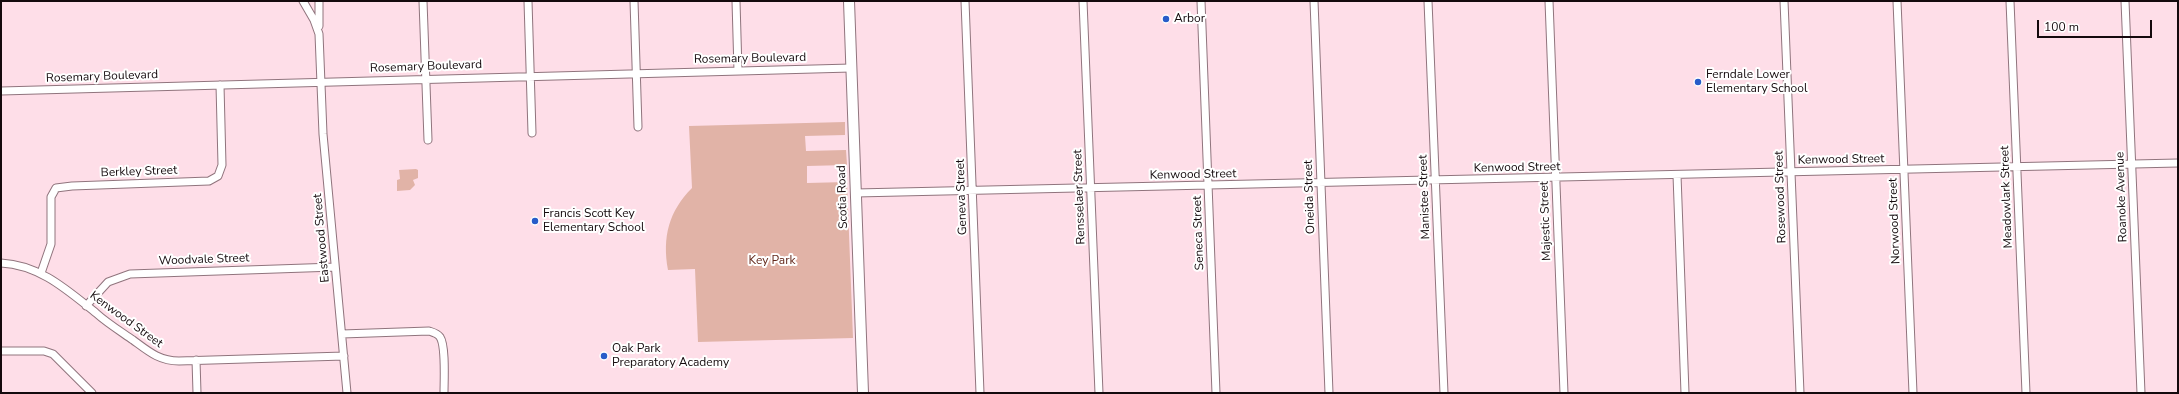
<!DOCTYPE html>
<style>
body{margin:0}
#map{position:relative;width:2179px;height:394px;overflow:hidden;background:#fedee8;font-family:"Nunito Sans",sans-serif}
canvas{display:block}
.frame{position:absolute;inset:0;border:2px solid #140a0d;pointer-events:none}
.scale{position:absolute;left:2037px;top:20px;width:115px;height:18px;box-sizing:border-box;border:2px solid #140a0d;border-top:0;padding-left:5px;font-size:12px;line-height:14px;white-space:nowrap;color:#140a0d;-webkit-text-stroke:3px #fff;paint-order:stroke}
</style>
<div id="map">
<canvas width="2179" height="394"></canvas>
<div class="frame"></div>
<div class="scale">100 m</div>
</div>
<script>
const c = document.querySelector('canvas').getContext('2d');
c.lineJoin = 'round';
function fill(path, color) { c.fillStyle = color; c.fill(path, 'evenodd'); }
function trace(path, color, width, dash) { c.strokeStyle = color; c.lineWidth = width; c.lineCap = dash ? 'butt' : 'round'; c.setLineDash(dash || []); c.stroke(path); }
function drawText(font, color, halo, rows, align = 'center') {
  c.font = font + ' "Nunito Sans",sans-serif'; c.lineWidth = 4; c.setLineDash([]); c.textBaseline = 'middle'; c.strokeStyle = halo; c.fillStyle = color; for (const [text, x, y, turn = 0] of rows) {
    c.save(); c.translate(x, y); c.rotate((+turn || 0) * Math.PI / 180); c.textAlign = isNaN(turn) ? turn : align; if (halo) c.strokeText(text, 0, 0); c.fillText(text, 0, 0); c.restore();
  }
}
fill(new Path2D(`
 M845 122V135L805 136 806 151 846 150 847 165 807 166V183L847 182 853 338 698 342 695 269 668 270C662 237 669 211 692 188L689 126Z
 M416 169 418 170V178L413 180 415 185 410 190 397 191V180L400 179 399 170Z`), '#e1b3a7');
const street = new Path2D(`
 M303 1 314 20 319 34 323 134 347 393
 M319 1V26
 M423 1 428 140
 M528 1 532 133
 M634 1 638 127
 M736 1 738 71
 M965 1 980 393
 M1083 1 1099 393
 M1201 1 1216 393
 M1314 1 1329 393
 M1428 1 1444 393
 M1549 1 1564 393
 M1784 1 1800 393
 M1897 1 1913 393
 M2010 1 2026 393
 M2125 1 2141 393
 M1 91 851 68
 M1677 175 1685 393
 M856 193 2178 163
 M1 263C40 265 67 290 96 313 107 323 120 331 133 340 148 351 159 361 179 361L344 356
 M41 273 51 244V197L56 188 72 186 209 181 218 176 222 165 220 85
 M86 306 108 282 130 274 335 267
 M342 334 429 331C432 332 437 333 440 337 446 346 444 381 444 393
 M1 351H44L53 354 92 393
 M196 360 197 393`);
const secondary = new Path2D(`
 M849 1 863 393`);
trace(street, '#90747d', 9);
trace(secondary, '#90747d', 12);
trace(street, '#fff', 7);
trace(secondary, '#fff', 10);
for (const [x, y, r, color] of [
 [1166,19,4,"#275cc9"],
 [1698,82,4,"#275cc9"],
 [535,221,4,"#275cc9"],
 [604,356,4,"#275cc9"]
]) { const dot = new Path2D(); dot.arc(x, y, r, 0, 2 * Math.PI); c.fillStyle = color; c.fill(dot); trace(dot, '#fff', 1.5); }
drawText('12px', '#140a0d', '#fff', [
 ["Arbor",1174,19],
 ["Ferndale Lower",1706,75],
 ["Elementary School",1706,89],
 ["Francis Scott Key",543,214],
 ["Elementary School",543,228],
 ["Oak Park",612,349],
 ["Preparatory Academy",612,363]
], 'left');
drawText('12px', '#140a0d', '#fff', [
 ["Rosemary Boulevard",750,59,-1],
 ["Rosemary Boulevard",426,67,-2],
 ["Rosemary Boulevard",102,77,-2],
 ["Kenwood Street",1841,160,-1],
 ["Kenwood Street",1517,168,-1],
 ["Berkley Street",139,172,-2],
 ["Kenwood Street",1193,175,-1],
 ["Scotia Road",843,197,-92],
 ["Geneva Street",962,197,-92],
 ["Rensselaer Street",1080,197,-92],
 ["Oneida Street",1310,197,-92],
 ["Manistee Street",1425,197,-92],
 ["Rosewood Street",1781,197,-92],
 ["Meadowlark Street",2007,197,-92],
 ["Roanoke Avenue",2122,197,-92],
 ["Majestic Street",1546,221,-92],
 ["Norwood Street",1895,221,-92],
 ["Seneca Street",1199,233,-92],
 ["Eastwood Street",322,238,-95],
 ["Woodvale Street",204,260,-2],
 ["Kenwood Street",126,320,36]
]);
drawText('12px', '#62271a', '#fff', [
 ["Key Park",772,261]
]);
</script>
